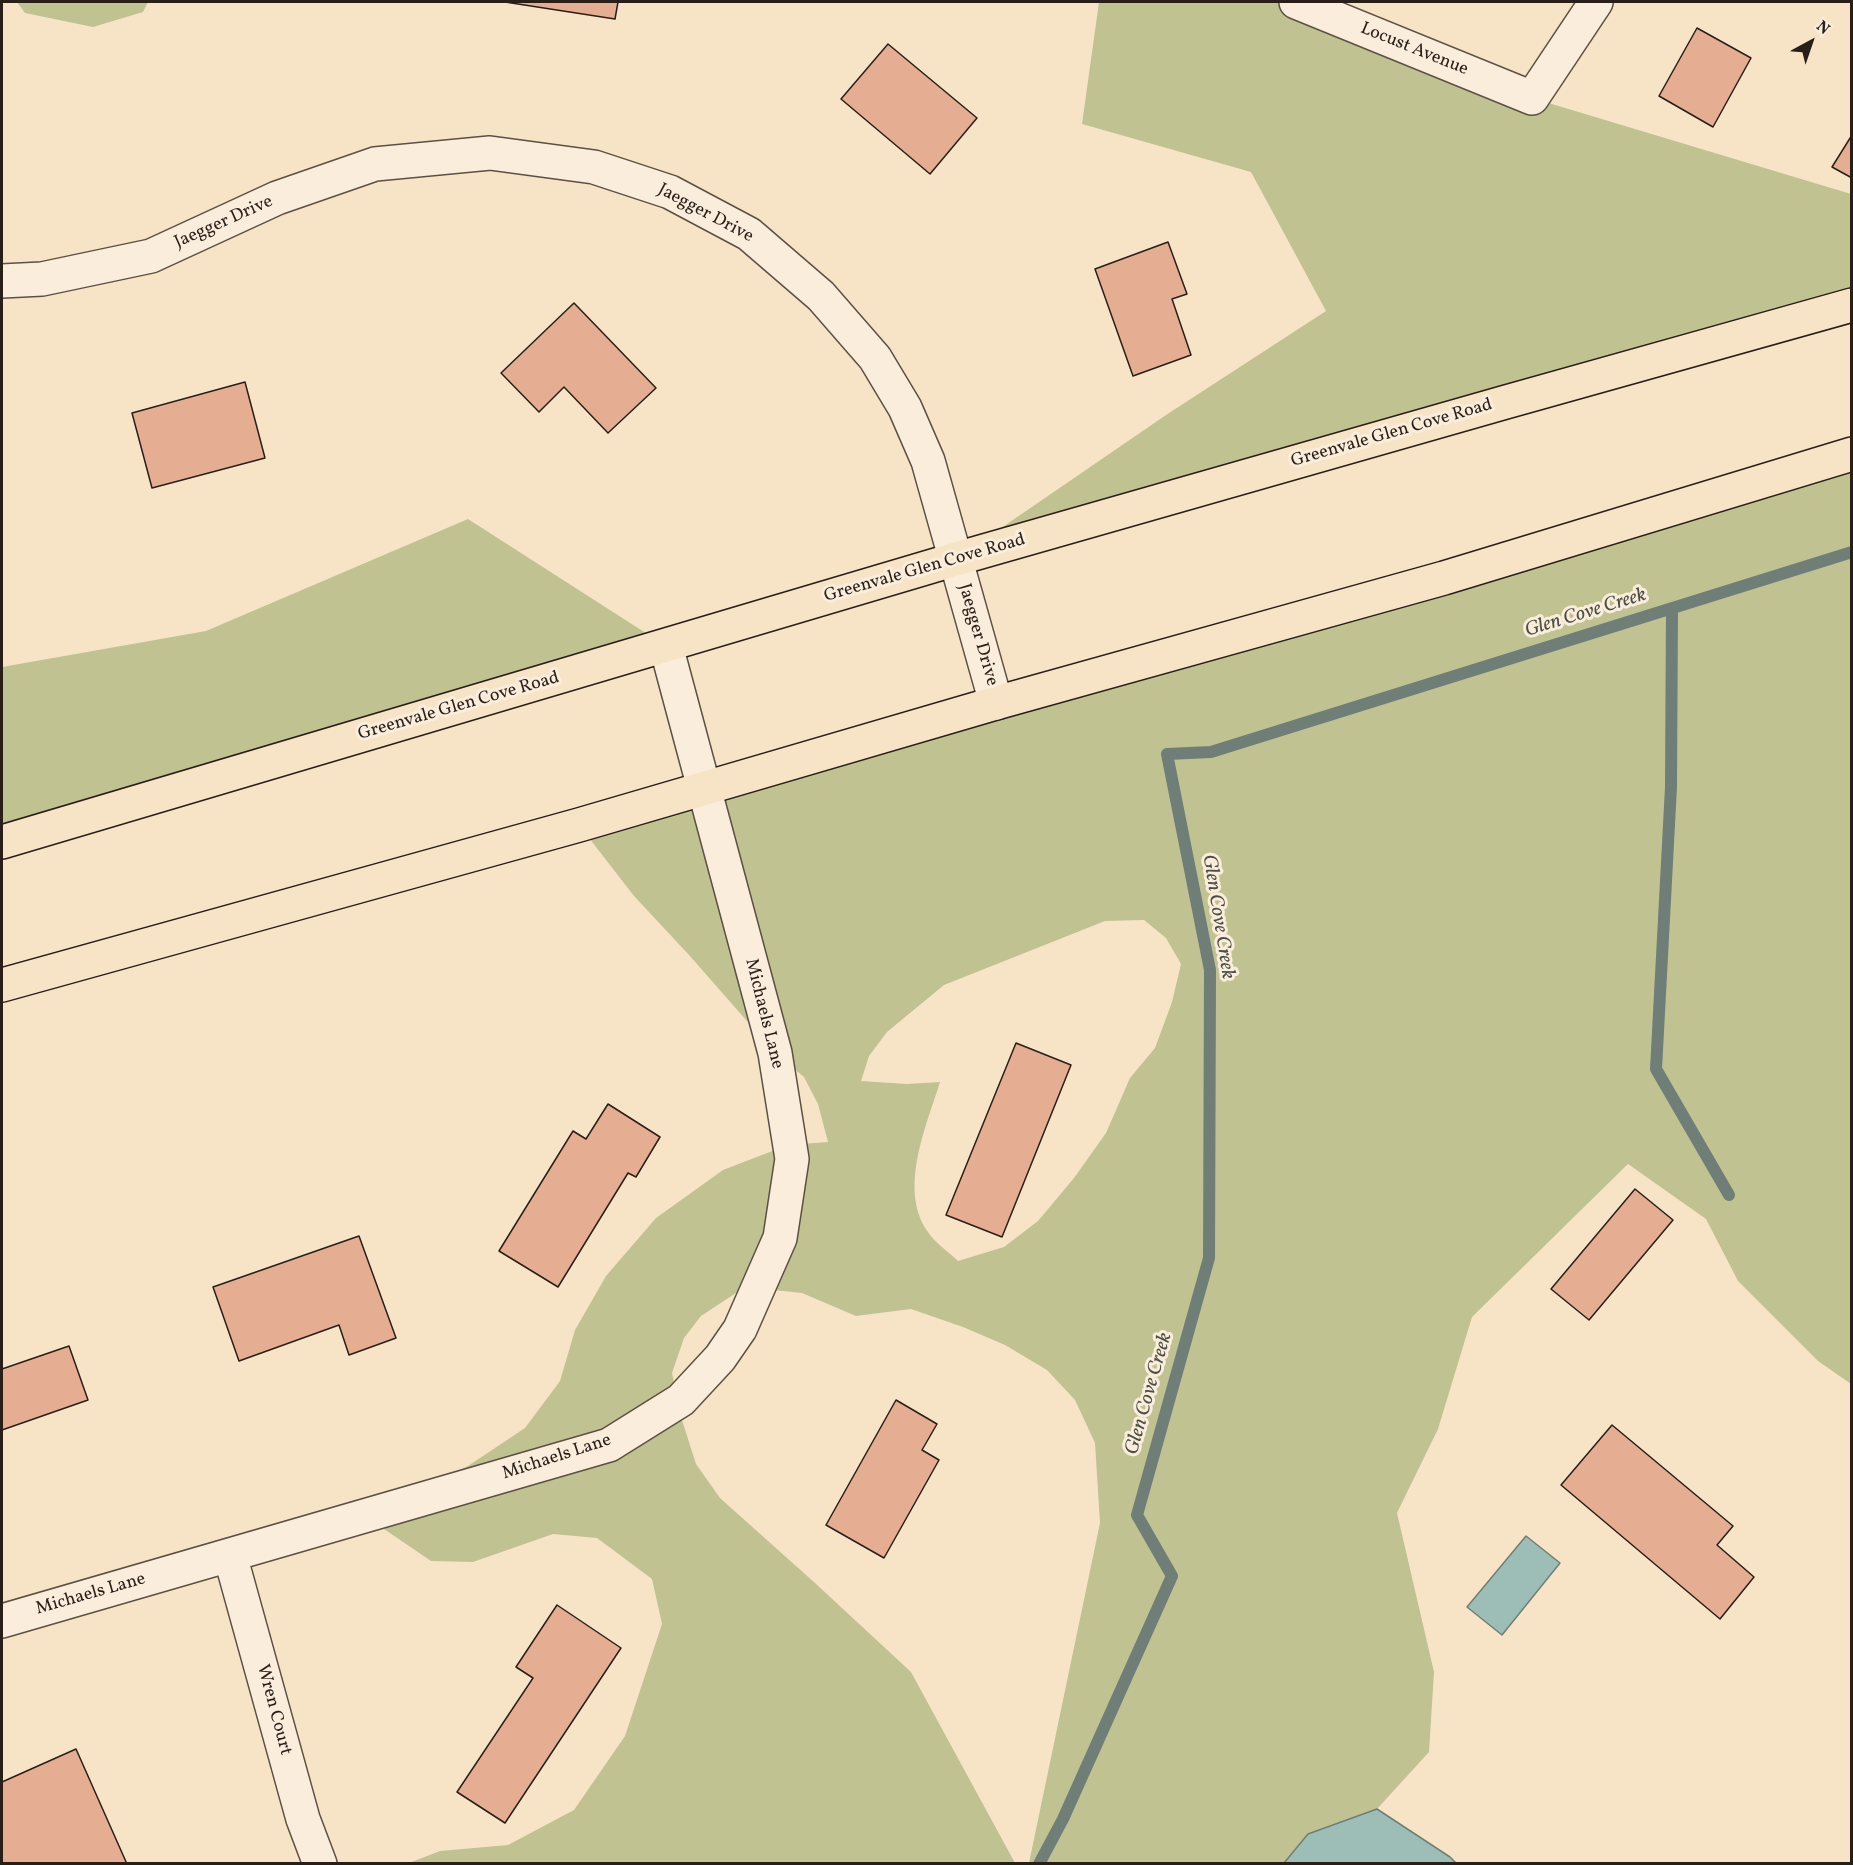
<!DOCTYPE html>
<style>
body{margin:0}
#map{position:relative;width:1853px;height:1865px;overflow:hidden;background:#f7e4c7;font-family:Vollkorn,serif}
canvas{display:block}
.frame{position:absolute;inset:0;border:3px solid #291f18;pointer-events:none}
.north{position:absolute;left:1781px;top:12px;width:60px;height:60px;-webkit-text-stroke:4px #faeddb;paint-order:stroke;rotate:40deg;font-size:16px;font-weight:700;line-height:24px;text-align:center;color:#291f18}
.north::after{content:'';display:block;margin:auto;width:21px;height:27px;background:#291f18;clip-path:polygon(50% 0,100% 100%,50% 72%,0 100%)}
</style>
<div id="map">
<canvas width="1853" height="1865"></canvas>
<div class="frame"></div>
<div class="north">N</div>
</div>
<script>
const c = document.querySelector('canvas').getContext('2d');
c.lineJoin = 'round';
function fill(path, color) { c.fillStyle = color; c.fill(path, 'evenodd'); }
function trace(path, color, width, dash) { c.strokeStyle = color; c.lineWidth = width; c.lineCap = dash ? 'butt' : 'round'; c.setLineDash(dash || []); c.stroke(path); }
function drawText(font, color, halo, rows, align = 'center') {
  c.font = font + ' Vollkorn,serif'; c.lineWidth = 6; c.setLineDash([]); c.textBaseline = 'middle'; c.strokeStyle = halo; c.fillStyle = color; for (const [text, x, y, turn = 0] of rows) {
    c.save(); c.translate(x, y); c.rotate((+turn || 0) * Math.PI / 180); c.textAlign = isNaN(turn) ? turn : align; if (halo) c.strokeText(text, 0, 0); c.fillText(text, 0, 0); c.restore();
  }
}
fill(new Path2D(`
 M17 2H148L143 12 93 27 25 13Z
 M1099 2H1296L1532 98 1851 194V305L956 559 1166 415 1326 311 1251 172 1082 124Z
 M1851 454V1384L1818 1361 1738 1281 1706 1219 1628 1164 1472 1317 1438 1429 1397 1513 1434 1672 1429 1752 1377 1809 1308 1834 1284 1863H1029L1100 1523 1095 1443 1075 1400 1047 1370 1005 1345 963 1327 911 1309 856 1316 802 1293 745 1287 701 1316 684 1338 672 1373 681 1417 696 1464 720 1498 815 1583 911 1672 1015 1863H409L440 1851 508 1845 574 1810 625 1736 662 1624 652 1579 597 1538 553 1534 473 1562 431 1561 365 1516 468 1466 525 1428 560 1381 575 1330 606 1276 656 1218 723 1170 788 1145 828 1142 818 1104 804 1077 775 1053 689 955 634 896 579 825ZM1144 920 1166 938 1181 964 1172 1002 1155 1048 1130 1078 1106 1133 1074 1178 1038 1221 1004 1247 958 1261C949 1252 935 1243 928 1232 898 1190 926 1127 940 1082L907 1084 861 1081 869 1056 887 1032 944 985 1105 921Z
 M468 519 666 646 2 842V667L206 631Z`), '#c1c292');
const water = new Path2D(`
 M1526 1536 1560 1563 1502 1635 1467 1607Z
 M1377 1809 1450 1857 1456 1863H1284L1308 1834Z`);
fill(water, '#9dbeb6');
trace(water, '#6f7e77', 1.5);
trace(new Path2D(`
 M1672 608 1671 787 1656 1069 1729 1195
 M1039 1864 1063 1819 1172 1576 1137 1515 1209 1258 1210 970 1167 754 1211 752 1852 552`), '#6f7e77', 12);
const building = new Path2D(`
 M505 2H618L615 19Z
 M1697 28 1751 58 1713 127 1659 96Z
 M888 44 977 118 930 174 841 99Z
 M1852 135V178L1832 167Z
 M1168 242 1187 294 1172 299 1191 355 1133 376 1095 269Z
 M574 303 656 388 608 433 564 387 539 412 501 373Z
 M245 382 265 458 152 488 132 413Z
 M1016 1043 1071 1065 1002 1237 946 1215Z
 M608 1104 660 1137 636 1177 628 1173 558 1287 499 1251 573 1131 586 1139Z
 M1635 1189 1673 1220 1589 1320 1551 1289Z
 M359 1236 396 1338 349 1355 339 1325 239 1361 213 1287Z
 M69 1346 88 1400 2 1430V1369Z
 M896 1400 937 1424 922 1450 939 1460 884 1558 826 1525Z
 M1612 1425 1733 1526 1717 1545 1754 1577 1720 1619 1561 1485Z
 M557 1605 621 1648 505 1823 457 1792 533 1678 516 1667Z
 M76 1749 127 1864H2V1782Z`);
fill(building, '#e5ad91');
trace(building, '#291f18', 1.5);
const minor = new Path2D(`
 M1296 2 1532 98 1596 2
 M2 281 42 279 151 256 277 198 375 164 490 153 594 167 670 192 749 234 821 296 875 358 905 408 928 461 996 703
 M230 1555 303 1819 320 1864
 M2 1621 609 1445 681 1400 720 1358 740 1329 780 1238 792 1159 775 1053 666 646`);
const primary = new Path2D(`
 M2 842 956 559 1506 402 1852 305
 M2 985 579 825 996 703 1444 578 1852 454`);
trace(minor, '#5c5044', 36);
trace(primary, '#291f18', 36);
trace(minor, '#faeddb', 33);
trace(primary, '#f7e4c7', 33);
drawText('18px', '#291f18', '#faeddb', [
 ["Locust Avenue",1414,50,22],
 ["Jaegger Drive",705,214,28],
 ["Jaegger Drive",224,223,-24],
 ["Greenvale Glen Cove Road",1392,434,-16],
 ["Greenvale Glen Cove Road",925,569,-16],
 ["Jaegger Drive",977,635,74],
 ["Greenvale Glen Cove Road",459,707,-16],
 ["Michaels Lane",763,1014,76],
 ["Michaels Lane",557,1458,-18],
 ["Michaels Lane",91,1595,-16],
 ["Wren Court",273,1710,75]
]);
drawText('italic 20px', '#4c4f47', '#faeddb', [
 ["Glen Cove Creek",1586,614,-17],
 ["Glen Cove Creek",1217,917,81],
 ["Glen Cove Creek",1150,1394,-74]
]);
</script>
